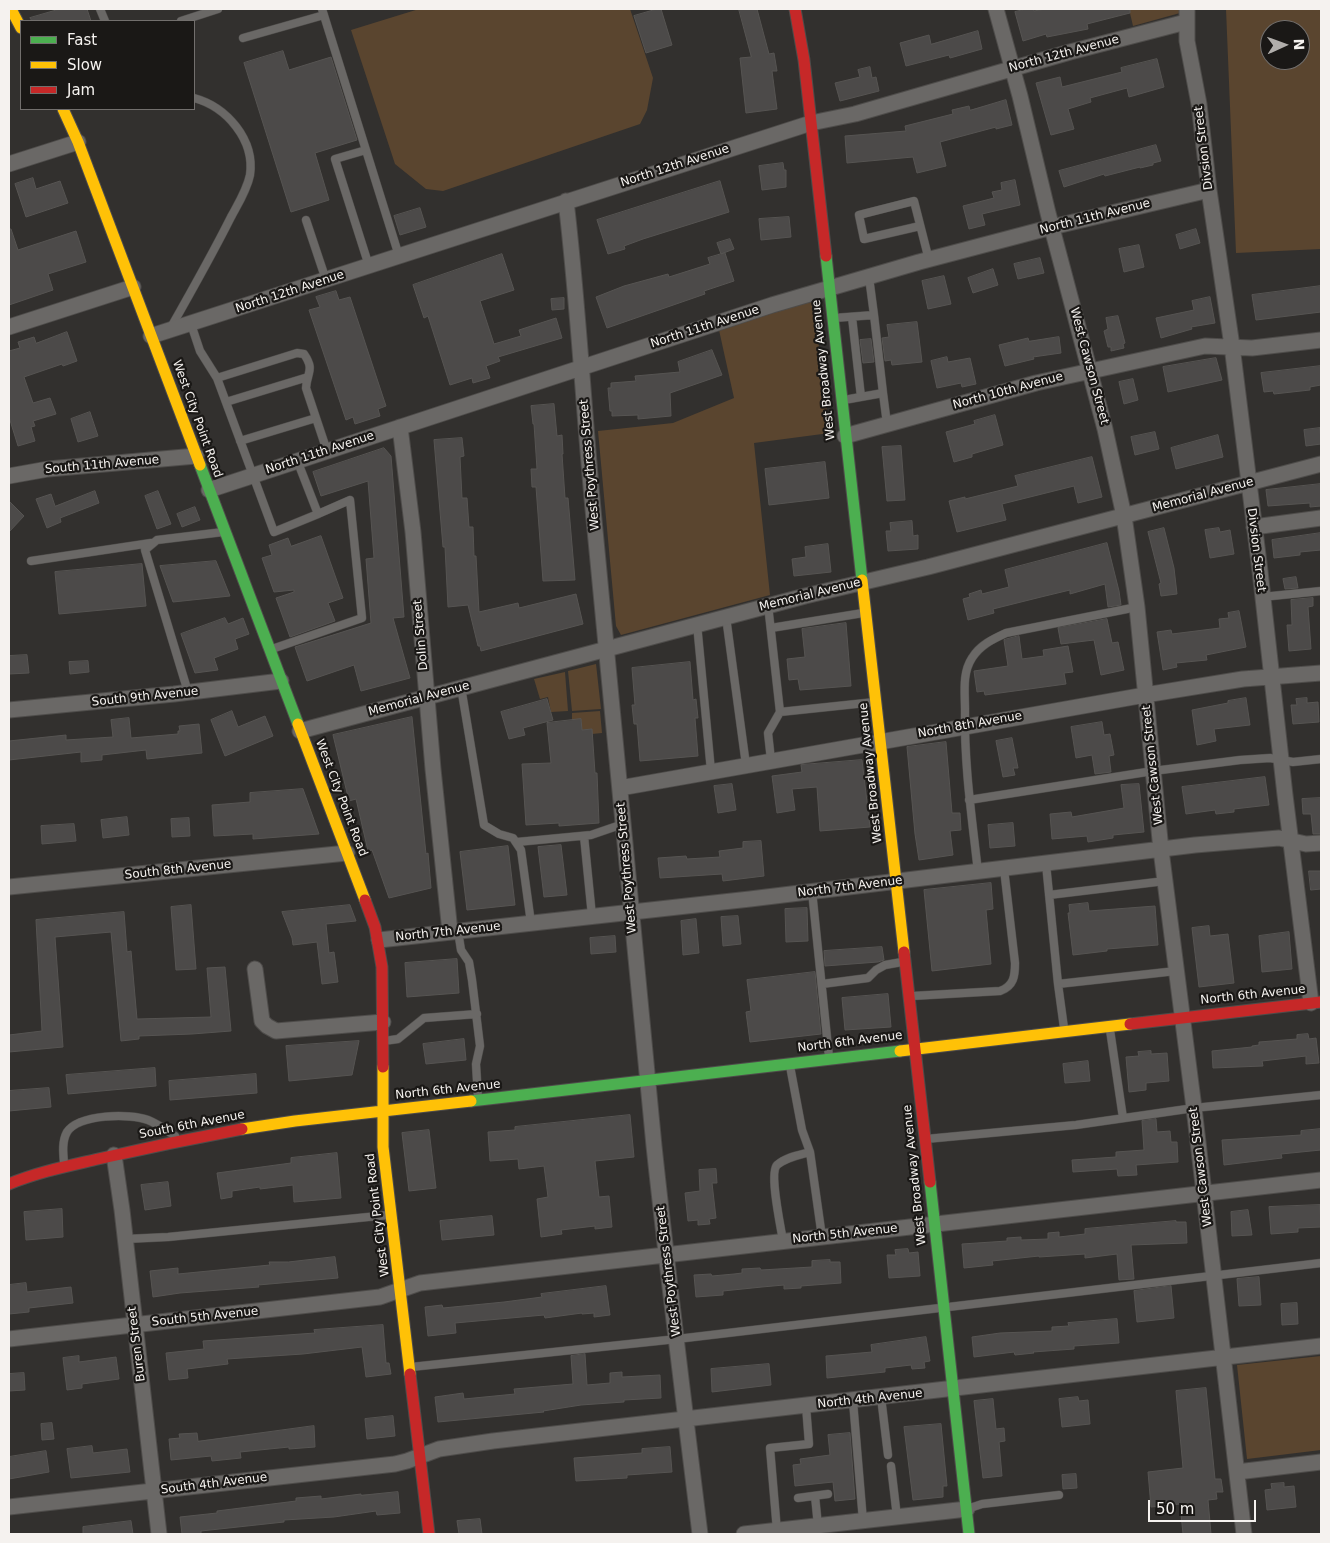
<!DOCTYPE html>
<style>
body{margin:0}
#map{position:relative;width:1330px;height:1543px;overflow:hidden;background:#32302e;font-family:"DejaVu Sans",sans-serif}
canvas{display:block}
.frame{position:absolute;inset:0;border:10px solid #f5f2ef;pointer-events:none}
.legend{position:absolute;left:20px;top:20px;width:175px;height:90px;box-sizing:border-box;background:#1a1816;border:1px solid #726f6d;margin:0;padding:6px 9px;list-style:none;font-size:15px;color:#f5f2ef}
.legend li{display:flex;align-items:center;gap:10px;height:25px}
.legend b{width:25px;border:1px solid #726f6d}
.north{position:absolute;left:1260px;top:20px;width:50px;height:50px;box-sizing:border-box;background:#1a1816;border:1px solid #726f6d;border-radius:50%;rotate:88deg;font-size:14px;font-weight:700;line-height:20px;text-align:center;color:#f5f2ef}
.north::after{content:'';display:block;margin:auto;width:18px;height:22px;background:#b1aeab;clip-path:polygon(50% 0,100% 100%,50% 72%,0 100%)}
.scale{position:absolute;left:1148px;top:1500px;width:108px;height:22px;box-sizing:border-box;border:2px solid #f5f2ef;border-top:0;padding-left:6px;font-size:15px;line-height:18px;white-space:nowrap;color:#f5f2ef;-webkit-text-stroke:4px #1a1816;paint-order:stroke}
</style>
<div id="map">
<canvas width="1330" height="1543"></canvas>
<div class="frame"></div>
<ul class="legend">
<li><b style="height:6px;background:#4caf50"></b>Fast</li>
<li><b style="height:6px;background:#ffc107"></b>Slow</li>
<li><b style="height:6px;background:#c62828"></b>Jam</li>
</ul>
<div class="north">N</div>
<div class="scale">50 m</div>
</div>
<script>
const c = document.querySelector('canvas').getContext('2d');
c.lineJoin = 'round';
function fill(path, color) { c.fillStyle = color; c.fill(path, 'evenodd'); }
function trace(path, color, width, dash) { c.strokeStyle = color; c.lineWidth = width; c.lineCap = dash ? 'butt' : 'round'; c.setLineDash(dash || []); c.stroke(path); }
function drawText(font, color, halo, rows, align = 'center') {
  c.font = font + ' "DejaVu Sans",sans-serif'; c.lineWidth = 4.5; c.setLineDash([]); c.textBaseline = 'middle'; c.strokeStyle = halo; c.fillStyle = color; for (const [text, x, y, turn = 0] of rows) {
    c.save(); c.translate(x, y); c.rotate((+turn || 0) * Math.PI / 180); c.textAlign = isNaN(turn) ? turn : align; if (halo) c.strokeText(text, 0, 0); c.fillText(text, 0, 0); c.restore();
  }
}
fill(new Path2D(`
 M419 9H630L653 78 647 110 640 124 443 191 426 189 395 164 351 30Z
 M1129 9H1181L1180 13 1133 26Z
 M1226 9H1321V249L1236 253ZM1270 30H1300V60H1270Z
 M813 300 830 433 754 443 770 595 621 635 616 626 598 431 673 423 734 398 719 330Z
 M596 664 601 709 572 711 568 671Z
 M565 672 568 711 551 712 548 697 540 699 534 679Z
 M600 711 602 733 592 734 591 729 582 730 581 720H572V713Z
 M1321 1356V1450L1247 1459 1237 1365Z`), '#5a452f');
const building = new Path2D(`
 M60 9H87L91 21H32L30 18Z
 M657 9H661L672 45 646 53 634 16Z
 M739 9H757L769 54 774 53 777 71H772L777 109 746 113 740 58 751 57Z
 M1026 9H1033L1034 11 1045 9H1130V13L1087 24 1088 29 1047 37 1046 34 1023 41 1015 12Z
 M978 31 982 49 950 58 949 55 906 66 900 43 929 35 931 44Z
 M283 51 289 70 331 57 357 140 315 153 329 200 291 212 244 63Z
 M1157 59 1164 87 1129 97 1127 88 1090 98 1091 102 1068 109 1074 129 1051 135 1036 83 1060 77 1062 87 1122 72 1121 68Z
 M870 67 872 78 876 77 879 91 840 101 835 83 860 77 858 70Z
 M1006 100 1012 125 996 129V127L940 142 946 166 917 173 913 157 847 163 845 136 906 131 905 126 953 114 952 110 969 106 970 110Z
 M1156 145 1161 161 1153 163V165L1140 168V167L1105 176 1104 174 1064 187 1059 171Z
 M783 163 784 170H786V187L762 190 759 166Z
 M33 178 36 189 60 181 68 203 26 217 15 184Z
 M1015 180 1020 205 982 214 985 225 969 229 963 206 994 198 992 192 1002 190 1001 183Z
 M720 181 729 212 643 239 624 246 625 249 608 254 597 220Z
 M420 208 426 227 400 235 394 216Z
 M789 217 791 237 761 240 759 219Z
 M9 229H11L18 250 76 231 86 262 48 274 53 290 9 305Z
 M1196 229 1200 243 1180 249 1176 235Z
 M730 239 734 249 721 254 717 243Z
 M1139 245 1144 267 1124 272 1119 249Z
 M725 253 734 281 704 291 705 294 607 328 596 297 624 286 668 274 669 277 710 264 708 258Z
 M502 254 514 290 480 301 494 344 521 336 519 330 556 318 562 338 498 357 500 361 486 366 490 378 473 383 472 378 450 385 428 316 424 318 413 285Z
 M1040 258 1044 273 1018 279 1014 264Z
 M993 269 998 285 973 293 968 278Z
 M944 276 951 304 928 309 922 281Z
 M1321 286V312L1256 320 1252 295Z
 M336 291 339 300 350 297 386 406 378 409 380 416 355 424 353 417 346 420 309 310 320 307 316 297Z
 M1210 297 1215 323 1191 327 1192 329 1161 338 1156 318 1194 310 1192 301Z
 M564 298V309L552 310 551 299Z
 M1118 316 1125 343 1123 344 1124 348 1111 351V347H1108L1104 331 1108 329 1106 318Z
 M917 322 922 362 892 365 891 360 885 361 882 338 889 337 887 325Z
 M67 332 77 361 63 366 62 364 24 377 33 403 50 398 56 414 33 421 35 426 31 427 35 441 18 446 9 417V351L20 348 18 342 34 337 36 343Z
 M1059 337 1061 353 1033 357 1034 359 1005 366 999 345 1028 338 1029 341Z
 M871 339 874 362 863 363 860 340Z
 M712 350 722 375 670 393 671 416 638 419V415L612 416V411H610L608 388H611V383L636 381 635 376 680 372 678 362Z
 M947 357 948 362 970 358 976 384 962 387 961 383 937 388 931 361Z
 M1216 358 1222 380 1168 392 1163 367Z
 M1321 366V385L1310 387V390L1274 394 1273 391 1264 392 1261 373Z
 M1133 379 1138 400 1124 404 1119 382Z
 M554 404 557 436 562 435 563 454H562L565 498H568L575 580 543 581 536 487H532L531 469H537L534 424H533L531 406Z
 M90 412 98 436 78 442 71 419Z
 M995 415 1003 445 972 454V457L954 462 946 432 975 424 974 421Z
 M1320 428 1321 444 1306 446 1304 430Z
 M1155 432 1159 449 1135 455 1131 437Z
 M1218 435 1223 457 1176 469 1171 448Z
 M462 438 464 456 460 457 462 498H467L469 527H473L474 556H476L479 612 518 603 519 608 576 594 583 624 481 651 480 646H478L468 605 448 607 445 547H443L434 440Z
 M901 446 905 500 887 501 882 447Z
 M384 448 391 456 404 617 393 618 410 678 361 691 354 665 307 681 295 647 371 623 366 559 374 558 368 481 321 496 313 472Z
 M1092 457 1102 497 1078 503 1074 486 1002 504 1006 520 957 532 949 501 965 497V499L1018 486 1015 476Z
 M825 462 829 498 769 505 765 469Z
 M1321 484V506L1310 507V503L1268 506 1266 490Z
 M95 491 99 503 60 518 61 522 47 528 36 499 51 494 55 506Z
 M158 491 171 524 157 529 145 496Z
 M9 501 24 516 9 532Z
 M195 507 200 520 182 527 177 514Z
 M912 521 913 536 918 535V549L888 551 886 531H891L890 523Z
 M1164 528 1174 568 1177 594 1161 596 1159 584 1161 583 1148 532Z
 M1219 528 1220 532 1230 530 1234 554 1210 558 1205 530Z
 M1321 533V550L1300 552V555L1274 558 1272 540Z
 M321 536 343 598 328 603 335 621 290 637 276 598 294 592V590L274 592 262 558 272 555 269 545 288 538 291 546Z
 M1107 543 1119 591 1121 605 1108 607 1105 584 1070 594V590L1041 597 993 609 994 613 968 620 963 599 970 597 969 594 981 590 982 594 1009 587 1005 570Z
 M828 544 831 572 794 576 792 559 806 557 805 547Z
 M216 561 230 596 173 602 160 566Z
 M142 564 146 606 59 614 55 572Z
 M1296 577 1298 588 1285 589 1283 579Z
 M1313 598V606L1308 607 1311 649 1289 651 1287 625H1292L1291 600Z
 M1239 611 1246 647 1206 655 1207 660 1176 663 1177 667 1163 670 1157 632 1171 630 1172 634 1220 628 1219 619 1229 618 1228 613Z
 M225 618 228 624 243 618 249 634 235 639 238 649 214 658 218 670 195 673 181 634Z
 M1107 619 1112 643 1118 642 1124 670 1101 675 1094 640 1061 644 1058 628Z
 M846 623 851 686 800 690 798 679 789 680 787 659 805 657 802 629Z
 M1019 636 1022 659 1044 656 1043 650 1068 646 1073 672 1064 673 1066 684 985 695 984 691 977 692 974 671 1008 666 1004 640Z
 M27 655 29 673 9 674V656Z
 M88 661 89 672 70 674 69 662Z
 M690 662 693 700 696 699 698 718H695L698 756 640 761 637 724H634L632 705H635L632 668Z
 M1246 698 1250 725 1214 729 1216 741 1197 745 1192 710 1228 703V701Z
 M1307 698V703L1318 702 1319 722 1293 724 1291 705H1297L1296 699Z
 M547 699 553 720 523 728 525 735 509 739 501 712Z
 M232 711 238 727 265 716 273 736 225 756 211 720Z
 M412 717 426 854 428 853 431 888 389 898 372 850 368 851 356 799 349 801 333 735Z
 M129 718 131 738 178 734V731H180L179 726 199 724 202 753 147 759 146 750 102 755V760L81 762V752L9 760V741L66 735V740L113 737 111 720Z
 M581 719 582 730 592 729 595 773H597L599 823 559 826V823L526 825 522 764 551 763 547 723Z
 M1102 722 1104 735 1110 734 1114 755 1109 756 1111 772 1095 774 1092 755 1076 758 1071 727Z
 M1012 738 1018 768H1013L1015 775 1003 777 996 741Z
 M946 742 952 813H960L961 830 950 831 953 855 919 860 915 834 907 747Z
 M862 760 870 827 820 831 817 787 792 789 795 810 777 813 772 776 802 772 801 765Z
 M1265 777 1269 805 1234 809V812L1216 814 1215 810 1186 814 1182 787Z
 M732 784 736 810 718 813 714 786Z
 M1139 784 1144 832 1113 835V838L1088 842 1087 836 1052 839 1050 814 1071 812 1072 817 1124 808 1121 785Z
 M303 789 319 834 253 839V834L214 836 212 805 250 802V793Z
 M1321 798V834H1313L1311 814H1303L1302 799Z
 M127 817 129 835 103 838 101 820Z
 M189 818 190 836 172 837 171 819Z
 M1013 823 1015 846 990 848 988 825Z
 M74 824 76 841 42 844 41 826Z
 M761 841 764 876 723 881 722 874 660 878 658 858 686 856 687 859 720 857 719 851 743 848V842Z
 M561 845 567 895 544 897 538 847Z
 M508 846 515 905 467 910 460 852Z
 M1309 871H1321V889L1311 890Z
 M991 883 993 909 986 910 991 964 932 971 924 890Z
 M1088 903 1089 911 1155 906 1158 945 1107 949V951L1073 955 1068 913H1070L1069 905Z
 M191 905 196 969 176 970 171 907Z
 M350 905 356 921 326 924 329 953 334 952 338 982 322 984 317 942 293 945 292 938 282 912Z
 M807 908 808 941 786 942 785 909Z
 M124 912 127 952 131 951 137 1019 211 1017 207 968 225 967 231 1031 192 1034 139 1036V1039L121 1041 111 932 55 937 63 1047 9 1052V1035L42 1031 36 920Z
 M738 916 741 944 723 946 721 917Z
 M696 919 699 953 683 955 681 921Z
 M1209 926 1210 936 1228 934 1234 983 1199 987 1192 928Z
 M1289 932 1292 969 1262 972 1259 936Z
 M615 936 616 952 591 954 590 938Z
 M882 947 884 960 878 962 825 966 824 951Z
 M457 959 459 993 407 997 405 963Z
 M815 972 821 1034 750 1042 746 1012 751 1011 747 980Z
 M888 994 891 1027 845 1030 842 998Z
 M1308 1034 1309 1039 1316 1038 1319 1063 1306 1064V1056L1262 1061 1263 1066 1213 1068 1212 1051 1252 1047V1046L1259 1045V1042L1297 1039V1035Z
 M464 1039 466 1060 426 1064 423 1044Z
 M359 1041 352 1075 289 1081 286 1046Z
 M1151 1051V1054L1167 1053 1169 1081 1146 1083V1090L1129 1092 1126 1057 1139 1056 1138 1052Z
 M1088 1061 1090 1081 1065 1083 1063 1064Z
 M155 1068 156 1086 68 1094 66 1075Z
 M256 1074 257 1093 170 1100 169 1081Z
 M49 1088 51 1107 9 1111V1091Z
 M630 1115 634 1157 595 1161 599 1197 609 1196 612 1227 595 1229V1226L561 1230 562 1234 541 1237 537 1199 548 1197 544 1166 519 1169 518 1159 490 1161 488 1132 515 1130V1127Z
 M1156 1119 1157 1132 1170 1131 1171 1142H1177L1178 1162 1136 1165 1137 1175 1118 1176 1117 1169 1073 1172 1072 1160 1116 1157V1152L1144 1150 1142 1121Z
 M1321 1129V1150L1281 1154 1282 1158 1224 1165 1222 1140 1301 1135V1131Z
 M429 1130 436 1188 409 1191 402 1133Z
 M337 1153 341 1198 294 1202 293 1185 260 1189V1187L232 1191V1197L221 1199 217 1173 291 1163V1158Z
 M716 1169 717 1183H712L716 1218 709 1219 710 1224 698 1225V1220L688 1221 685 1193 700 1191 699 1170Z
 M168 1182 171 1206 145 1210 141 1185Z
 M1320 1205 1321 1227 1298 1228V1232L1271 1234 1269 1207Z
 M62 1209 63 1237 26 1240 24 1212Z
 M1248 1210 1252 1235 1232 1236 1231 1212Z
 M492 1216 494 1235 442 1240 440 1221Z
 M1176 1221V1222H1186L1187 1243 1131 1245 1134 1279 1119 1280 1117 1254 1085 1258V1254L1039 1257V1256L992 1261 993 1265 964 1268 962 1244 1007 1241V1238L1021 1237V1240L1048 1239V1233L1059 1232V1237L1085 1234V1229Z
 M908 1249 909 1253 918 1252 920 1276 889 1278 887 1255H896L895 1250Z
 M335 1257 338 1278 258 1285 259 1287 180 1293 153 1297 150 1271 178 1268V1274L270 1265 269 1262H288Z
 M830 1260V1262H840L841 1283 801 1286V1288L784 1289V1285L762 1287 723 1291V1295L696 1297 694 1275 711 1274 712 1276 734 1274 742 1273V1269L760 1268 761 1270 812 1267V1261Z
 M1259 1277 1261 1305 1239 1306 1237 1279Z
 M26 1283 27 1292 71 1287 73 1303 29 1308V1312L9 1314V1285Z
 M606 1286 610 1315 594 1317V1313L582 1314V1313L545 1318 544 1315 455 1323 456 1333 428 1336 425 1307 442 1305 443 1308 504 1302 542 1297 541 1294Z
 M1171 1286 1174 1318 1137 1322 1134 1291Z
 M1297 1303 1298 1324 1282 1325 1281 1304Z
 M1117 1319 1119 1343 1074 1346V1349L1033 1352 1034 1353 1015 1355 1014 1352 974 1357 972 1337 1000 1333 1052 1331V1327L1069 1326 1068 1323Z
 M383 1325 386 1363H389L391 1374 366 1377 362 1347 303 1354 227 1359 228 1364 187 1369 188 1378 169 1380 166 1353 204 1349 203 1341 315 1333 314 1330Z
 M926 1337 930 1361 924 1362 925 1368 912 1369 911 1365 885 1368V1372L827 1378 826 1356 872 1352 871 1345Z
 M585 1354 587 1385 610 1383V1373L622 1372V1377L660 1375 661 1398 624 1400V1402L581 1405 543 1411 544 1412 438 1422 435 1397 463 1393 464 1399 515 1394 514 1389 573 1384 571 1356Z
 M79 1356V1362L116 1357 119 1379 82 1384V1388L67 1390 63 1358Z
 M769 1364 771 1385 712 1392 711 1369Z
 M24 1373 25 1390 9 1391V1374Z
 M1206 1388 1215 1479H1221L1223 1492H1216L1217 1499 1208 1500 1211 1534H1183L1180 1504 1151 1507 1148 1472 1183 1468 1176 1391Z
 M1078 1397 1079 1401 1088 1400 1090 1424 1062 1427 1059 1399Z
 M993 1399 996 1429 1004 1428 1005 1441 999 1442 1002 1476 983 1478 974 1401Z
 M393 1416 395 1436 367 1439 365 1419Z
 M52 1423 54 1439 42 1440 41 1424Z
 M941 1424 947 1486H943V1497L913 1500 904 1427Z
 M314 1426 315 1447 289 1449V1447L240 1452 241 1458 212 1461 211 1456 171 1460 169 1439 180 1438 179 1434 197 1433 198 1441Z
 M850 1433 855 1499 835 1501 833 1482 795 1486 793 1465 801 1464 800 1459 830 1455 828 1435Z
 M92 1446 93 1453 127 1449 130 1472 71 1478 67 1449Z
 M670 1447 672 1472 627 1475V1478L576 1481 574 1458 642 1453V1449Z
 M46 1451 49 1472 9 1479V1457Z
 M1076 1474 1077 1488 1063 1489 1062 1475Z
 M1284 1483V1487L1294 1486 1296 1507 1267 1510 1265 1490 1272 1489 1271 1484Z
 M398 1492 400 1513 377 1515 376 1511 334 1517 284 1520V1522L201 1531V1534H182L180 1517 217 1513V1511L296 1501V1498L321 1496V1499L361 1494V1495Z
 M480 1519 482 1534H459L457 1521Z
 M131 1521 133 1534H83V1527Z`);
fill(building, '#4c4a49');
trace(building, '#565452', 1);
const lane = new Path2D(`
 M100 9 105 21
 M322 9 399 256
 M181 21 218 9
 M243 38 324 15
 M366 150 335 159 369 266
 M306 220 326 280
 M920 226 864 239 859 215 914 201 929 260
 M874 315 883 393
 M852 317 861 397
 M834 318 874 315 869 277
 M191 324 200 351 217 378 274 532 318 514 297 460
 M170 329C191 292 212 255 231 217 238 204 247 190 250 175 255 140 227 107 194 98
 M217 378 297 353 304 354C315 370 307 372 306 388L327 451
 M844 400 883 393 887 424
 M226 402 308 377
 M240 441 316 418
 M31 561 151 543
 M1262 597 1321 591
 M768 605 780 712 768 733 771 760
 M726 617 746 765
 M697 624 711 771
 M771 628 863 613
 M272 649 362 618 350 500 318 514
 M461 687 484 825 499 834 513 838 521 850 531 923
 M188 692 145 550 157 540 223 532
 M780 712 875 702
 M969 800 1153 771 1240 760 1270 758 1293 762 1321 759
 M584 836 592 916
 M517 842 591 835 623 824
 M1046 864 1058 984
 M978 872C972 818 964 765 965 710 965 693 962 673 972 658 980 645 993 639 1006 633L1137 607
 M812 891 829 1057
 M1049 895 1165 881
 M458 931 461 950 469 962 472 980 480 1046 476 1064 478 1098
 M822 984 868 978 876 970 885 965 902 962
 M912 996 1000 991C1014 986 1015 976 1015 963L1004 869
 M1064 1028 1058 984 1176 971
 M1110 1030 1123 1118
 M384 1041 398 1039 424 1018 477 1014
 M790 1066 802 1130 810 1152 822 1237
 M926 1139 1076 1125 1194 1108 1321 1095
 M64 1163C63 1152 62 1141 67 1132 79 1114 130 1113 148 1120 158 1124 166 1130 175 1136
 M126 1239 168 1237 388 1215
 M783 1241C781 1228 769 1173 777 1165 786 1157 799 1155 810 1152
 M411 1367 677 1339 1321 1263
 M881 1397 888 1455
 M853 1401 863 1521
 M891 1466 897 1517
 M815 1496 818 1526
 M798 1498 828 1494
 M970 1508 982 1504 1059 1495
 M777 1531 770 1448 809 1444 806 1406`);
const street = new Path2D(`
 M996 9 1020 96 1048 213 1105 429 1124 516 1137 607 1161 850 1194 1108 1244 1534
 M1187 9V41L1199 104 1209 190 1232 346 1260 571 1285 795 1311 1003
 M9 164 78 142
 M566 201C579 310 584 420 595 530 616 735 633 941 654 1146 668 1276 684 1405 700 1534
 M9 327 133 287
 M151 336 811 123 855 114 1070 52 1186 22
 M400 427 413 532 433 769 450 932
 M845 436 1036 383 1205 346 1252 348 1321 340
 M9 476 48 469 196 456
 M209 490 772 305 919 262 1052 227 1209 190
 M1254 527 1321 518
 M9 710 174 694 281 681
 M300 731 805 596 928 567 1321 464
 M620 788 1145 695 1243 679 1321 673
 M9 887 347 853
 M379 940 750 899 1195 845 1279 838 1306 844 1321 843
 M255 969 262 1021 267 1026 276 1031 383 1022
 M114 1155 122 1210 159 1534
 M9 1339 380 1297 420 1283 1321 1180
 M1237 1472 1321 1462
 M9 1507 395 1464 407 1461 439 1449 493 1441 1321 1346
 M744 1534 967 1509`);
const fast = new Path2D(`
 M826 256 862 580
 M200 465 298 724
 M471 1101 900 1051
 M930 1182 969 1534`);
const slow = new Path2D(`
 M11 9 21 28
 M63 109 78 142 200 465
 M862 580 904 952
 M298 724 365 900
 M900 1051 1130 1024
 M383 1067V1147L410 1374
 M242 1129 295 1121 471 1101`);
const jam = new Path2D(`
 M795 9 804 60 826 256
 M365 900 375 927 382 967 383 1067
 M904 952 930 1182
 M1130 1024 1321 1002
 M9 1184C38 1172 68 1166 98 1159 146 1148 194 1138 242 1129
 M410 1374 429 1534`);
trace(lane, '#4e4c4a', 9);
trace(street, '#4e4c4a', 17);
trace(fast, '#4e4c4a', 13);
trace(slow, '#4e4c4a', 13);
trace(jam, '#4e4c4a', 13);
trace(lane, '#6a6866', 8);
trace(street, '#6a6866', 15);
trace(fast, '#4caf50', 11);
trace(slow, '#ffc107', 11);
trace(jam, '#c62828', 11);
drawText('12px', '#f5f2ef', '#1a1816', [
 ["North 12th Avenue",1064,54,-15],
 ["Divsion Street",1204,148,-97],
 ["North 12th Avenue",675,166,-18],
 ["North 11th Avenue",1095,217,-14],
 ["North 12th Avenue",290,292,-18],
 ["North 11th Avenue",705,327,-18],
 ["West Cawson Street",1089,366,75],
 ["West Broadway Avenue",824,370,-96],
 ["North 10th Avenue",1008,391,-15],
 ["West City Point Road",197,419,70],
 ["North 11th Avenue",320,453,-18],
 ["South 11th Avenue",102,465,-5],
 ["West Poythress Street",590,465,-95],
 ["Memorial Avenue",1203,495,-15],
 ["Divsion Street",1256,550,83],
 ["Memorial Avenue",810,595,-14],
 ["Dolin Street",421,635,-95],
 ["South 9th Avenue",145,697,-6],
 ["Memorial Avenue",419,699,-15],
 ["North 8th Avenue",970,725,-10],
 ["West Cawson Street",1153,765,-96],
 ["West Broadway Avenue",871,773,-96],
 ["West City Point Road",341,798,69],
 ["West Poythress Street",627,868,-95],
 ["South 8th Avenue",178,870,-6],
 ["North 7th Avenue",850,887,-7],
 ["North 7th Avenue",448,932,-6],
 ["North 6th Avenue",1253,995,-6],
 ["North 6th Avenue",850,1042,-7],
 ["North 6th Avenue",448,1090,-6],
 ["South 6th Avenue",192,1125,-11],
 ["West Cawson Street",1201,1167,-97],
 ["West Broadway Avenue",915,1175,-96],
 ["West City Point Road",378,1215,-97],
 ["North 5th Avenue",845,1234,-6],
 ["West Poythress Street",669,1271,-97],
 ["South 5th Avenue",205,1317,-6],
 ["Buren Street",137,1344,-97],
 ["North 4th Avenue",870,1399,-6],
 ["South 4th Avenue",214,1484,-7]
]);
</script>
